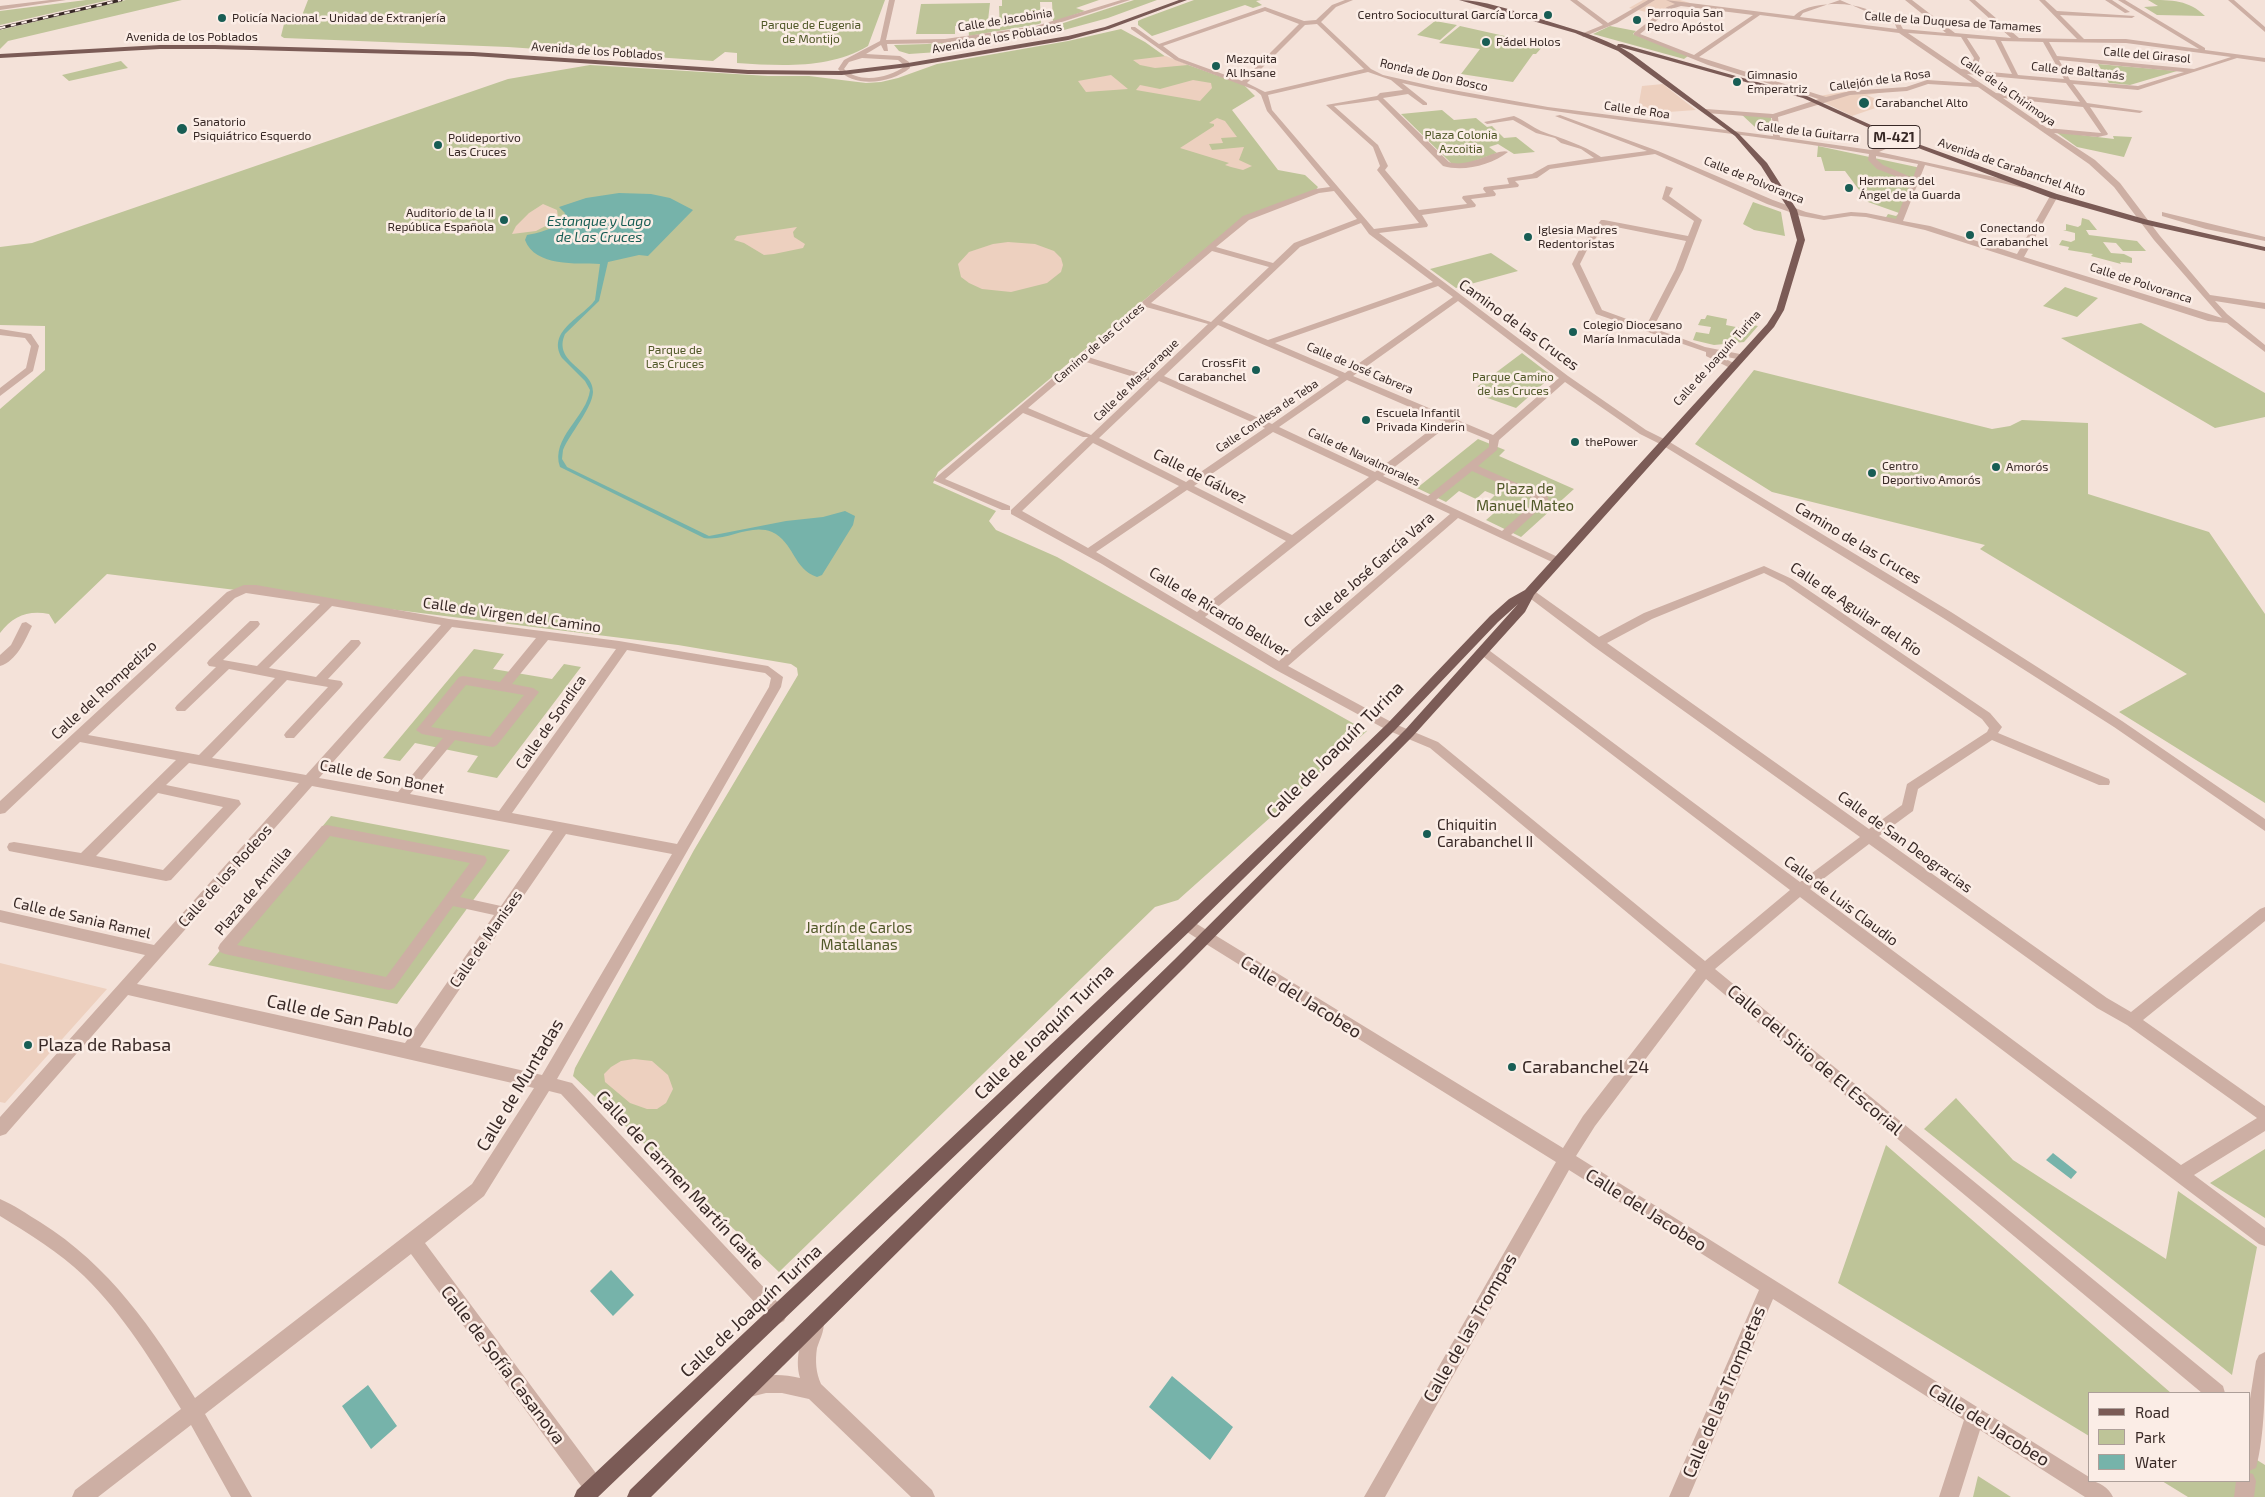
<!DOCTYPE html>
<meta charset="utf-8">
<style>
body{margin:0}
#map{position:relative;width:2265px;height:1497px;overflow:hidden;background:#f4e2d9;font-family:"Exo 2",sans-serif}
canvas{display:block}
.legend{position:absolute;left:2088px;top:1392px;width:162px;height:90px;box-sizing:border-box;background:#fbede6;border:1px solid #ad9f99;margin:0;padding:6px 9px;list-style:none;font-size:15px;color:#382926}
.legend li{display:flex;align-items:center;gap:10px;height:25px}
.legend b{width:25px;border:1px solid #ad9f99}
</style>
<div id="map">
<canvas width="2265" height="1497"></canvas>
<ul class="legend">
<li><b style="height:6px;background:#7b5b56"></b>Road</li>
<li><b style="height:14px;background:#bec498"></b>Park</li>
<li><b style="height:14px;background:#76b3aa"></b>Water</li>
</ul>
</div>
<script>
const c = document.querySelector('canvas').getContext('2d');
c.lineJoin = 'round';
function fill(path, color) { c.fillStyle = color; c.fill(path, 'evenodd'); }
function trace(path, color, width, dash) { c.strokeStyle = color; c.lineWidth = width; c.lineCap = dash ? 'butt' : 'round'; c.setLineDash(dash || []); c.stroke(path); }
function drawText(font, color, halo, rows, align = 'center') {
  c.font = font + ' "Exo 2",sans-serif'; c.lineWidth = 5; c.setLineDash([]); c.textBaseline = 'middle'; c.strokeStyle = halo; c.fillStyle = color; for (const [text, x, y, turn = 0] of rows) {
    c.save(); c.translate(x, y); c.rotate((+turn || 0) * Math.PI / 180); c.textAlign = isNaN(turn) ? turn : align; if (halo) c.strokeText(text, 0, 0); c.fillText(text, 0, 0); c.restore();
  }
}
fill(new Path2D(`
 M86 0H109L0 25V11Z
 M126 0H182L8 41 0 49V30Z
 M308 0H885L868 46C829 69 782 66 737 63V53L725 52 713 61 508 47 284 38 281 36 285 20 301 18Z
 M1002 0H1099L1076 8 1085 11 1053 22 1052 2H1040L1041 23 1039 24 969 36 968 25 955 26V34H916L921 4 990 3 987 29H1000L999 6H1002Z
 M1134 0H1157L1108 18 1064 30 938 52 909 54 899 51 894 45 927 44 1042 30Z
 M1194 0H1261L1256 1 1262 5 1253 8 1245 5 1152 36 1138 25V21L1142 19Z
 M2148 0C2172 0 2189 0 2205 16L2157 15 2144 7 2158 6Z
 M1435 21 1457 25 1440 40 1417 35Z
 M1460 26 1509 37 1508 39 1544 45 1536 54H1533L1513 82 1461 74 1480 49 1439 43Z
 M1610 26 1636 31 1633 34 1688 56 1684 59 1593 34Z
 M1121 29 1145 42 1166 57 1244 85 1255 96 1232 110 1278 170 1305 175 1318 187 1315 191 1245 216 938 472 933 483 996 511 989 521 996 530 1057 557 1367 731 1178 900 1155 907 779 1272 573 1076 575 1068 694 850 798 675 797 668 791 664 678 645 107 574 55 624 49 614C28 610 13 616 0 633V409L45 370V326L0 325V247L32 243 508 79 590 65 768 76H809L866 83 881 82 898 78 937 64 1068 41Z
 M121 61 128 68 69 81 62 75Z
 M2098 64 2177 71 2130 85 2109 83Z
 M1442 110 1454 120 1476 118 1487 127 1492 126 1504 138 1516 137 1535 152 1514 154 1498 144 1489 147 1497 153 1463 165 1452 164 1401 114Z
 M1740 113 1771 116 1772 130 1756 128Z
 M2056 132 2114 139 2113 136 2132 137 2124 157 2077 147Z
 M1818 146 1921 168 1899 222 1885 219 1888 214 1896 216 1899 213 1868 202 1845 171H1825L1821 157H1817Z
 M1753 202 1781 212 1785 236 1754 230 1743 224Z
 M2082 218 2089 220 2097 230H2086L2089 235 2137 241 2146 251H2123L2116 243 2103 242 2111 253 2124 254 2132 258V263L2120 262 2121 264 2091 256 2093 254 2068 250 2069 247 2059 245 2062 240 2071 242 2075 240V233L2063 230H2066V224L2078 227 2081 225Z
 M1491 253 1518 271 1456 288 1430 269Z
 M2065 287 2098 298 2077 317 2043 306Z
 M1707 315 1727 319 1726 325 1741 328 1743 323 1758 326 1744 342 1714 345 1693 340 1696 332 1709 334 1711 327 1698 325 1701 319H1705Z
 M2141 323 2265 393V417L2215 428 2061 338Z
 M1522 353 1552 376 1516 408 1476 394 1478 386Z
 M1754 370 1992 429 2010 426 2022 420 2088 423V494L2209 532 2265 614V803L2119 712 2187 674 1980 549 1985 545 1772 492 1695 444Z
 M1478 439 1505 450 1499 456 1574 489 1521 537 1486 520 1500 508 1488 502 1495 495 1485 491 1476 499 1459 491 1446 502 1417 488Z
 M474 649 504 654 493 669 552 679 564 664 581 667 497 778 467 772 478 756 415 743 400 761 383 758Z
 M331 816 510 850 397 1004 208 965Z
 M1956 1098 2013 1160 2166 1259 2178 1191 2257 1247 2232 1375 1924 1129Z
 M1886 1145 2171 1393H2089V1436L1838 1283Z
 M2265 1149V1218L2210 1183Z
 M2249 1455 2265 1465V1497H2188L2162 1481H2249Z
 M1978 1476 2011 1497H1973Z`), '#bec498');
fill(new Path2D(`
 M1643 0H1680L1690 3 1671 8 1663 16 1629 8Z
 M1166 56 1188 65 1155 68 1140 65 1133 60Z
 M1111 75 1128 89 1086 92 1078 81Z
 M1193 80 1211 83 1212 88 1200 101 1136 90 1140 85 1160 89Z
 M1663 84 1683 100 1696 110 1668 112 1638 108 1642 86Z
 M1888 89 1891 91 1867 95 1887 104 1852 116 1813 97 1849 91Z
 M1217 118 1225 121 1237 137 1221 138 1223 143 1209 144 1212 150 1244 147 1239 160 1252 166 1243 170 1231 167 1225 165 1229 163 1180 148 1214 126V124L1209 123Z
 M543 204 557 210 558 217 555 221 536 231 512 234 516 226 529 213Z
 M797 227 793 232 794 237 805 244 803 248 774 254 764 255 744 243 734 240 737 236Z
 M1008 242 1035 244 1054 251 1061 258 1063 265 1061 272 1047 283 1011 292 982 289 969 283 961 277 958 264 969 252 993 244Z
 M0 963 107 989 5 1103 0 1102Z
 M634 1059 652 1061 668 1075 673 1089 666 1103 657 1109H647L630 1103 605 1082 604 1074 611 1067 621 1061Z`), '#edd0bf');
fill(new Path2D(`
 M619 193 651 194 670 198 693 210 648 256 639 255 608 262 599 301 565 334C552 363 594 369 593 392 592 409 570 433 563 450L562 459 567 467 709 536 786 521 823 517 845 511 855 516 853 525 822 575 817 577C793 569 794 542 772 532 750 523 726 542 704 538L560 467C550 438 587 417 590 390L585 381 562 358C546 331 583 317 595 300L600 264C577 263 535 267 525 240L527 235C540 233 560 228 565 213L559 207 586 198Z
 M2053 1153 2077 1172 2071 1179 2046 1160Z
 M611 1270 634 1295 613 1316 590 1291Z
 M1172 1376 1233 1427 1210 1460 1149 1407Z
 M368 1385 397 1426 371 1449 342 1406Z`), '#76b3aa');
fill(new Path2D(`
 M50 0H66L0 10V6Z
 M889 0H895L886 40 945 39 1036 26 1121 0H1130L1037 30 945 43 887 44 888 51H884L881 45 866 54 900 56 909 62 910 68C892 83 854 89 838 69L844 60 880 41ZM862 58 898 60 905 66C890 78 859 84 844 69L849 62Z
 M1345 0H1353L1336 7 1321 22 1371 69 1383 75 1436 87 1548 107 1773 136 1772 118 1706 113 1703 111 1706 109 1773 114 1819 99 1708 65 1634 35V33L1667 7 1675 4 1666 0 1794 16C1800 10 1806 8 1815 6 1850 0 1866 8 1899 22L1903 29 1946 33 1905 0H1912L1955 33 2011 38 1969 0H1975L2019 38 2077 39 2039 0H2045L2057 11 2135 16 2132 18 2060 15 2084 39H2126L2199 49 2118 0H2125L2205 48V50L2265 58V62L2237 58 2138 90 2073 84 2087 103 2143 111 2140 113 2090 107 2108 134 2107 135 2098 137 2054 133 2095 160 2120 183 2160 236 2210 295 2265 303V309L2215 301 2227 314 2265 345V352L2227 323 2208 321 1925 230 1866 217 1851 216 1824 220 1801 216 1767 204 1655 154 1550 169 1537 178 1515 181 1519 185 1518 187 1493 190 1496 194 1495 196 1471 199 1476 205 1475 207 1422 215 1428 225 1427 227 1379 233 1568 376 1646 430 1668 441 1951 612 2122 721 2265 819V831L2114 727 1943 618 1662 445 1640 434 1565 382 1499 440 1497 450 1478 466 1548 497V501L1511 535 1562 559 1563 561 1562 563H1554L1458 518 1288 666 1395 724 1438 742 1705 961 1790 890 1476 651 1482 647 1486 648 1800 882 1860 837 1593 646 1523 593 1529 589 1533 590 1599 637 1644 613 1764 566 1792 579 1990 713 2002 727 1998 733 2109 779 2110 782 2109 785H2099L1992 740 1918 789 1913 811 1879 836 2107 998 2131 1012 2260 909 2265 907V921L2143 1020 2265 1106V1131L2194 1175 2265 1228V1246L2259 1244 1800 897 1715 969 2223 1386 2225 1393H2202L1706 979 1595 1126 1576 1156 2089 1477V1481C2099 1481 2109 1488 2113 1497H2085L1980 1430 1959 1497H1939L1964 1420 1773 1299 1689 1497H1669L1759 1290 1569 1170 1385 1497H1364L1556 1162 1182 929 1180 925 1182 921 1187 919 1192 921 1563 1148 1583 1116 1696 970 1430 748 1387 730 1276 670 1102 564 1011 514V510L1088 437H1083L1023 413 945 479 1010 506V510H1002L933 480 1243 216 1315 189 1330 187 1267 111 1261 95 1255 90 1175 60 1131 29V27H1135L1159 44 1265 7 1304 21 1316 20 1332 5ZM1840 0 1895 24 1897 29 1800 17 1803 13ZM1681 6 1753 15 1694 55 1640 34 1671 9ZM1265 11 1299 24 1242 81 1179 58 1163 46ZM1760 15 1899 33 1972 83 1927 80 1906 87 1850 91 1826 97 1699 57ZM1317 24 1364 69 1265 92 1247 83 1305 25ZM1908 33 1961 37 1974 58 1971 67 1973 70 1961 69ZM1967 38 1995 40 2012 74 1980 71 1977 67 1980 58ZM2001 41 2043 42 2064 79 2018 75ZM2049 42 2126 43 2231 57 2194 69 2057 56ZM2059 60 2184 72 2138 86 2070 80ZM1368 72 1391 80 1403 90 1380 93 1377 96 1326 105 1373 147 1380 166 1377 170 1419 223 1374 229 1272 110 1268 95ZM1967 74 2066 83 2080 102 1996 93ZM1402 83C1556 119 1714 127 1869 154L1868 160 1877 169 1911 182 1896 219 1866 213 1851 212 1824 216 1806 212 1773 200 1658 151 1560 115 1555 116 1647 151 1601 157C1582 144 1562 139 1541 131 1532 127 1524 120 1514 116L1484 122 1487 124 1513 120 1536 133 1555 138 1561 143 1581 149 1594 158 1548 165 1532 174 1507 178 1509 184 1484 187 1483 189 1486 193 1463 196 1462 198 1467 204 1419 210 1385 170 1388 166 1378 145 1334 106 1378 100 1443 166C1464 172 1491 165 1508 152 1499 147 1469 169 1449 162L1383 98 1408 94 1423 105H1427V103ZM1928 84 1978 87 2089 164 2114 187 2154 240 2222 318 2024 257 2058 196 2057 194 2050 196 2017 254 1930 226 1903 221 1925 165 2023 188H2026V184L1879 152 1904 141 1905 140 1902 138 1871 150 1780 137 1778 117 1850 95 1907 91ZM2003 98 2083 107 2101 133 2047 128ZM1876 156 1918 164 1913 178 1883 165 1876 159ZM1334 191 1357 219 1294 243 1273 263 1216 247 1249 220 1319 193ZM1361 223 1369 234 1433 282 1268 340 1222 321 1300 247ZM1212 251 1269 267 1211 322 1151 303ZM1438 286 1453 297 1345 373 1275 343ZM1458 301 1559 378 1493 435 1353 376ZM1146 307 1208 324 1149 380V376L1088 357ZM1218 325 1339 377 1272 424 1164 376ZM1083 361 1143 380H1149L1091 435 1028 408ZM1347 380 1442 421 1375 472 1279 427ZM1159 381 1265 428 1186 482 1099 438ZM1450 424 1489 440V447L1428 496 1383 476ZM1273 432 1369 477 1292 535 1194 486ZM1093 443 1179 486 1088 548 1022 511ZM1472 471 1537 500 1502 531 1436 500ZM1377 480 1450 514 1279 661 1205 617ZM1187 490 1286 541 1197 612 1096 552ZM1764 573 1784 583 1982 719 1989 728 1987 732 1907 784 1902 805 1869 829 1607 643 1652 619ZM1869 844 2097 1008 2127 1025 2257 1118 2181 1165 1810 889Z
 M1570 0H1577L1608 23 1648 0H1655L1617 23 1583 37 1581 34 1603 25Z
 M2105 0H2112L2130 12 2125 13Z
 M2228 0H2234L2265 27V32Z
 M1666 186 1673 188 1669 196 1702 220 1683 270 1653 328 1705 347 1745 355V359L1742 360 1717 355 1736 364V368H1730L1706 356V352L1596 314 1572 264 1580 248 1601 220H1604L1688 236 1694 221 1662 199ZM1606 225 1686 241 1675 270 1646 326 1602 310 1580 264 1588 248Z
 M2162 212 2265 237V241L2206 229 2162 216Z
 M0 329 31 334 39 346 33 371 0 396V388L26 368 31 346 25 338 0 335Z
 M244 585H256L449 619 619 641 768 666 783 677 781 687 557 1079 572 1083 784 1309 787 1315 784 1321 778 1324 772 1321 561 1094 549 1091 484 1196 425 1243 601 1480 604 1487 601 1494 594 1497 587 1494 411 1254 205 1414 252 1497H231L191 1425 98 1497H72L75 1490 181 1409C153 1363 123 1314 84 1276 59 1252 29 1234 0 1216V1199C14 1205 27 1214 40 1222 110 1266 153 1329 195 1398L472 1184 534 1088 128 995 6 1134 0 1136V1117L145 955 0 922V910L154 945 299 783 189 763 166 785 234 799 239 800 241 804 171 880 166 881 14 852 9 851 7 847 9 843 14 842 81 853 176 760 80 742 5 813 0 814V801L227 592ZM246 593 320 604 257 666 223 660 258 627 260 624 258 621H250L209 660 207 663 209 666 216 667 177 705 175 708 177 711H185L229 669 275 678 199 755 88 735 235 598ZM332 606 441 625 306 775 212 758 287 680 328 687 286 732 284 735 286 738H294L341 687 343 684 341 681 328 679 359 646 361 643 359 640H351L316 677 269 668ZM452 627 536 638 500 682 463 676 459 677 416 730 422 734 443 738 398 792 319 778ZM548 640 616 649 499 811 410 794 455 740 493 747 497 745 539 692 533 688 512 684ZM627 650 765 673 771 678 769 687 677 844 512 813ZM466 685 524 695 490 737 431 727ZM312 786 553 831 501 906 460 897 485 864 487 860 485 856 327 825 322 826 220 944 218 948 220 952 225 954 389 990 394 988 453 906 494 915 405 1043 137 984ZM158 793 223 807 163 870 96 856ZM566 834 672 854 542 1075 420 1047ZM330 836 470 863 386 977 237 945Z
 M26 622 32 626C25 640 17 661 0 666V655L11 645 22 623Z
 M816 1314 822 1317C827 1327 820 1338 817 1348 815 1361 816 1373 821 1384L932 1490 935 1497H911L809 1399 782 1393H766L750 1397 743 1395 741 1388 743 1381C763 1374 780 1373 800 1378 794 1357 802 1336 810 1317Z
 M2265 1352C2265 1388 2265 1434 2256 1468L2249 1471V1405L2256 1361 2259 1355Z
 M2249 1473 2253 1474 2256 1481 2254 1497H2234L2236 1481H2249Z`), '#cdafa4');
fill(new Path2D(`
 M1179 0H1187L1109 29 1068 40 908 67 842 75 748 74 473 56 215 49H160L0 58V54L160 45H215L473 52 748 70 842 71 908 63 1068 36 1105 27Z
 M1459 0C1484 0 1510 10 1534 17 1562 26 1591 33 1617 46L1618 44H1622L1807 96 1893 135 2057 194 2148 220 2265 247V251L2143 224 2051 198 1889 137 1803 98 1620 47 1632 54 1739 134 1767 163 1797 210 1805 240 1784 310 1774 327 1534 595 1525 612 1413 736 1184 968 651 1497H627L630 1490 1174 960 1405 730 1518 604 1498 622 1395 730 1192 929 598 1497H574L577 1490 1182 921 1387 724 1490 616 1509 599 1525 590 1767 324 1776 310 1797 240 1789 210 1761 166 1735 136 1618 51 1575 33Z`), '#7b5b56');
const rail = new Path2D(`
 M0 28 121 0`);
trace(rail, '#382926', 3);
trace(rail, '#fbede6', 2, [5.5]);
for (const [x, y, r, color] of [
 [1548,15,5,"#185d54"],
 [222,18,5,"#185d54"],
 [1637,20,5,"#185d54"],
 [1486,42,5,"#185d54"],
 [1216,66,5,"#185d54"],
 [1737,82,5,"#185d54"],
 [1864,103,6,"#185d54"],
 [182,129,6,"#185d54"],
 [438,145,5,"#185d54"],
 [1849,188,5,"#185d54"],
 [504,220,5,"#185d54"],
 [1970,235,5,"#185d54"],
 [1528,237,5,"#185d54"],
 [1573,332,5,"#185d54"],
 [1256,370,5,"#185d54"],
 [1366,420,5,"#185d54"],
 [1575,442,5,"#185d54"],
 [1996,467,5,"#185d54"],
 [1872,473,5,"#185d54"],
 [1427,834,5,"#185d54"],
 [28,1045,5,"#185d54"],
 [1512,1067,5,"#185d54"]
]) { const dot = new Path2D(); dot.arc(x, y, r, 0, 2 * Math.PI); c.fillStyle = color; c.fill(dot); trace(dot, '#fbede6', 2); }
drawText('12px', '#382926', '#fbede6', [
 ["Parroquia San",1647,13],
 ["Pedro Apóstol",1647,27],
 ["Centro Sociocultural García Lorca",1538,15,"right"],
 ["Policía Nacional - Unidad de Extranjería",232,18],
 ["Pádel Holos",1496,42],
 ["Mezquita",1226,59],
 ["Al Ihsane",1226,73],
 ["Gimnasio",1747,75],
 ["Emperatriz",1747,89],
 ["Carabanchel Alto",1875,103],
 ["Sanatorio",193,122],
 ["Psiquiátrico Esquerdo",193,136],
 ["Polideportivo",448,138],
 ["Las Cruces",448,152],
 ["Hermanas del",1859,181],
 ["Ángel de la Guarda",1859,195],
 ["Auditorio de la II",494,213,"right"],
 ["República Española",494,227,"right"],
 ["Conectando",1980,228],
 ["Carabanchel",1980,242],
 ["Iglesia Madres",1538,230],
 ["Redentoristas",1538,244],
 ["Colegio Diocesano",1583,325],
 ["María Inmaculada",1583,339],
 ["CrossFit",1246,363,"right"],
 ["Carabanchel",1246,377,"right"],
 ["Escuela Infantil",1376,413],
 ["Privada Kinderin",1376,427],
 ["thePower",1585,442],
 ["Centro",1882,466],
 ["Deportivo Amorós",1882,480],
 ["Amorós",2006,467]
], 'left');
drawText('12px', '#382926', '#fbede6', [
 ["Calle de Jacobinia",1005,20,-9],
 ["Calle de la Duquesa de Tamames",1953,22,4],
 ["Avenida de los Poblados",192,37],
 ["Avenida de los Poblados",997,38,-10],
 ["Avenida de los Poblados",597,51,4],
 ["Calle del Girasol",2147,55,5],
 ["Calle de Baltanás",2078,71,6],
 ["Ronda de Don Bosco",1434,75,13],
 ["Callejón de la Rosa",1880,80,-8],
 ["Calle de la Chirimoya",2008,91,35],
 ["Calle de Roa",1637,110,8],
 ["Calle de la Guitarra",1808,132,7],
 ["Avenida de Carabanchel Alto",2012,167,19],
 ["Calle de Polvoranca",1754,180,22],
 ["Calle de Polvoranca",2141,283,18],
 ["Camino de las Cruces",1099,343,-41],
 ["Calle de Joaquín Turina",1717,358,-48],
 ["Calle de José Cabrera",1360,368,23],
 ["Calle de Mascaraque",1136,380,-44],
 ["Calle Condesa de Teba",1267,416,-34],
 ["Calle de Navalmorales",1364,457,25]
]);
drawText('12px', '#505828', '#fbede6', [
 ["Parque de Eugenia",811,25],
 ["de Montijo",811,39],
 ["Plaza Colonia",1461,135],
 ["Azcoitia",1461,149],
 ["Parque de",675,350],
 ["Las Cruces",675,364],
 ["Parque Camino",1513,377],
 ["de las Cruces",1513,391]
]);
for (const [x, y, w] of [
 [1894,137,52]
]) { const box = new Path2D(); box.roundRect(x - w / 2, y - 11.5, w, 23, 4); c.fillStyle = '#fbede6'; c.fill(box); trace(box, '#382926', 1); }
drawText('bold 14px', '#382926', null, [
 ["M-421",1894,137]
]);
drawText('italic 14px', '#185d54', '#fbede6', [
 ["Estanque y Lago",599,221],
 ["de Las Cruces",599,237]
]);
drawText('15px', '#382926', '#fbede6', [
 ["Camino de las Cruces",1519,325,36],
 ["Calle de Gálvez",1200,476,27],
 ["Camino de las Cruces",1858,543,31],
 ["Calle de José García Vara",1369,570,-41],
 ["Calle de Aguilar del Río",1856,609,34],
 ["Calle de Ricardo Bellver",1219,612,31],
 ["Calle de Virgen del Camino",512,615,8],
 ["Calle del Rompedizo",104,690,-43],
 ["Calle de Sondica",551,722,-55],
 ["Calle de Son Bonet",382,777,11],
 ["Calle de San Deogracias",1905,842,36],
 ["Calle de los Rodeos",225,876,-48],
 ["Plaza de Armilla",253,891,-50],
 ["Calle de Luis Claudio",1841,901,37],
 ["Calle de Sania Ramel",82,918,13],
 ["Calle de Manises",486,939,-55]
]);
drawText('15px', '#505828', '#fbede6', [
 ["Plaza de",1525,489],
 ["Manuel Mateo",1525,506],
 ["Jardín de Carlos",859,928],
 ["Matallanas",859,945]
]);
drawText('15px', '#382926', '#fbede6', [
 ["Chiquitin",1437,825],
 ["Carabanchel II",1437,842]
], 'left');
drawText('18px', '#382926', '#fbede6', [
 ["Calle de Joaquín Turina",1335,750,-45],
 ["Calle del Jacobeo",1301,997,32],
 ["Calle de San Pablo",340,1016,12],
 ["Calle de Joaquín Turina",1044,1032,-44],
 ["Calle del Sitio de El Escorial",1815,1060,40],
 ["Calle de Muntadas",520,1085,-59],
 ["Calle de Carmen Martín Gaite",680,1180,47],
 ["Calle del Jacobeo",1646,1210,32],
 ["Calle de Joaquín Turina",751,1311,-43],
 ["Calle de las Trompas",1470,1328,-60],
 ["Calle de Sofía Casanova",503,1365,53],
 ["Calle de las Trompetas",1724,1392,-67],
 ["Calle del Jacobeo",1989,1425,32]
]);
drawText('18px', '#382926', '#fbede6', [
 ["Plaza de Rabasa",38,1045],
 ["Carabanchel 24",1522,1067]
], 'left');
</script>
